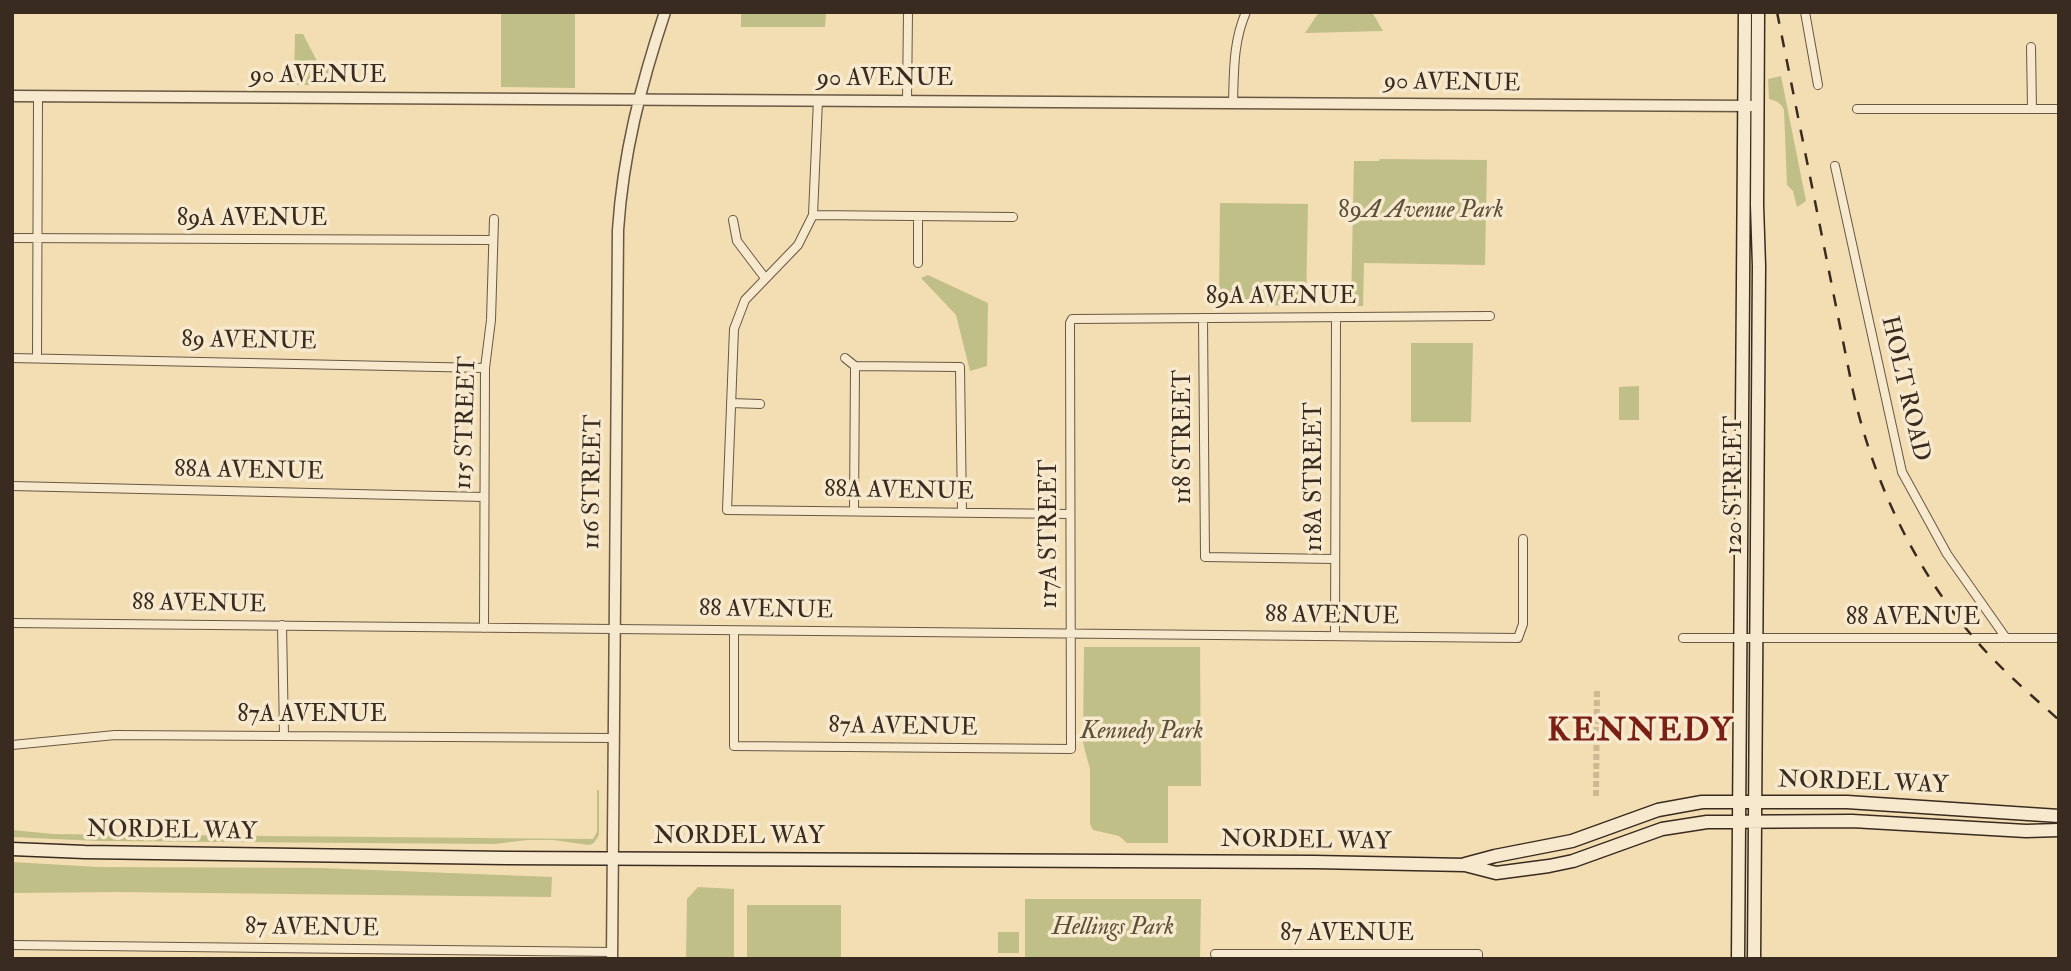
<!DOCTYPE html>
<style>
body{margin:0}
#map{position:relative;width:2071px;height:971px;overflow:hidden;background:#f3ddb3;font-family:"IM FELL Double Pica",serif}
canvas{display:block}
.frame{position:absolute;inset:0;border:14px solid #392b1f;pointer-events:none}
</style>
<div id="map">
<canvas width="2071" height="971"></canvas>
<div class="frame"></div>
</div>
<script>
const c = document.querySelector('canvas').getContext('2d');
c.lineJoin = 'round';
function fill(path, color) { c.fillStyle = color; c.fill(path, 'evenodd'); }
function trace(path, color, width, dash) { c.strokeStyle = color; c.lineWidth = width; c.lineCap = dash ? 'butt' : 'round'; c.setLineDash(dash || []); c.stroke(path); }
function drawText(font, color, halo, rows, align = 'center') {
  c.font = font + ' "IM FELL Double Pica",serif'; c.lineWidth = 7; c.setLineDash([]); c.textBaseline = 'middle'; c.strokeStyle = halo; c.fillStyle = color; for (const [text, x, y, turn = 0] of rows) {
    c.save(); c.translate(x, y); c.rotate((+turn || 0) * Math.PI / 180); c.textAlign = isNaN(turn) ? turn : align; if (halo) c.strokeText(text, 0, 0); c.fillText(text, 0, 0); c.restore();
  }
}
fill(new Path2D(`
 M501 12H575V88L501 87Z
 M741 12H826L825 27H741Z
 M1319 12H1372L1383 31 1305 33Z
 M295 34H303L318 63 329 64V85H294Z
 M1781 76 1806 201 1797 207 1793 191 1787 185 1784 110C1781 103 1777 101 1769 99L1768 79Z
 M1380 159 1487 160 1485 265 1364 263 1363 306H1351L1354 161H1379Z
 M1220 203 1308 204 1306 305 1219 306Z
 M928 275 988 303 987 366 970 371 956 315 921 278Z
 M1411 343H1473L1471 422H1411Z
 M1639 386V420H1619V387Z
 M1084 647H1200L1201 786H1168V843H1127L1119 836 1093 830 1090 824V769L1083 743Z
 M597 790H599V835L594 843 589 845 553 840H527L495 844 98 841 12 837V830L53 834 593 839 597 832Z
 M12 862 99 867 322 868 552 877 551 897 119 892 12 893Z
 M698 887 734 889V959H686L687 899Z
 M1025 899H1201L1200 959H1025Z
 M747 905H841V959H747Z
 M998 932H1019V953H998Z`), '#c1bf88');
trace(new Path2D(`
 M1596 796 1597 688`), '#ceb995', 6, [6, 3]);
const minor = new Path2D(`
 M1805 12 1818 85
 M2031 47 2032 109
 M818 100 813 215 798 245 745 300 734 329 727 510 1070 514
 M907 101 908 12
 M1233 103C1234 71 1233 42 1246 12
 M1857 109H2059
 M1835 166 1902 472 1947 554 2006 638
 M813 215 1013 217
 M733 220 737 241 765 278
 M12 238 492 240
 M918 263V216
 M1203 318 1205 557 1335 559
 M12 358 485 368
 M37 358 38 97
 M845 358 855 366 854 511
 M855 366 960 367 962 512
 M731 403 760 404
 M12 486 484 497
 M12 623 1518 638 1523 624V539
 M282 625 284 735
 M484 628 485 368 491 320 494 219
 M734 631V746L1071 749 1070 323 1072 319 1490 316
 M1335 636 1336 317
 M1683 638H2059
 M12 745 115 735 613 738
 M12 945 612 952
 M1215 954H1478V959`);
const tertiary = new Path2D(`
 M12 96 1752 106
 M612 959 618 230C623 154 641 84 665 12`);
const secondary = new Path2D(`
 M12 849 85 852 506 858 1314 862 1465 865 1496 873 1549 866 1573 861 1662 829 1707 822 1852 821 2026 831 2059 830
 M1465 864 1495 856 1572 841 1658 810 1702 802H1847L2059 816
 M1738 959 1745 12
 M1754 959 1759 266 1757 205 1758 12`);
trace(minor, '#685844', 10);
trace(tertiary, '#685844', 13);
trace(secondary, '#392b1f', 15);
trace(minor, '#f7e9ce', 8);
trace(tertiary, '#f7e9ce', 10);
trace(secondary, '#f7e9ce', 12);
trace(new Path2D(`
 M1777 12 1853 391C1873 481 1914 568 1974 638 1999 668 2030 694 2059 720`), '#392b1f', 2.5, [12, 12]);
drawText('24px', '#392b1f', '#f7e9ce', [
 ["90 AVENUE",318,77],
 ["90 AVENUE",885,80],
 ["90 AVENUE",1452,84,1],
 ["89A AVENUE",252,220],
 ["89A AVENUE",1281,298],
 ["89 AVENUE",249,342,1],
 ["HOLT ROAD",1904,389,77],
 ["115 STREET",467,423,-88],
 ["118 STREET",1185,437,-90],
 ["88A AVENUE",249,472,1],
 ["118A STREET",1316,477,-90],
 ["116 STREET",594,482,-89],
 ["120 STREET",1736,485,-90],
 ["88A AVENUE",899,492,1],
 ["117A STREET",1051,534,-90],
 ["88 AVENUE",199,605,1],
 ["88 AVENUE",766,611,1],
 ["88 AVENUE",1332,617,1],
 ["88 AVENUE",1913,619],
 ["87A AVENUE",312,716],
 ["87A AVENUE",903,728,1],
 ["NORDEL WAY",1863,784,2],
 ["NORDEL WAY",172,832,1],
 ["NORDEL WAY",739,838],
 ["NORDEL WAY",1306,842,1],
 ["87 AVENUE",312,929,1],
 ["87 AVENUE",1347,935]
]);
drawText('italic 24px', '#5b5039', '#f7e9ce', [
 ["89A Avenue Park",1421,212],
 ["Kennedy Park",1142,733],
 ["Hellings Park",1113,929]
]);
c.letterSpacing = '2px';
drawText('bold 32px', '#7a1f14', '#f7e9ce', [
 ["KENNEDY",1641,733]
]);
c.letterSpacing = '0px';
</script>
